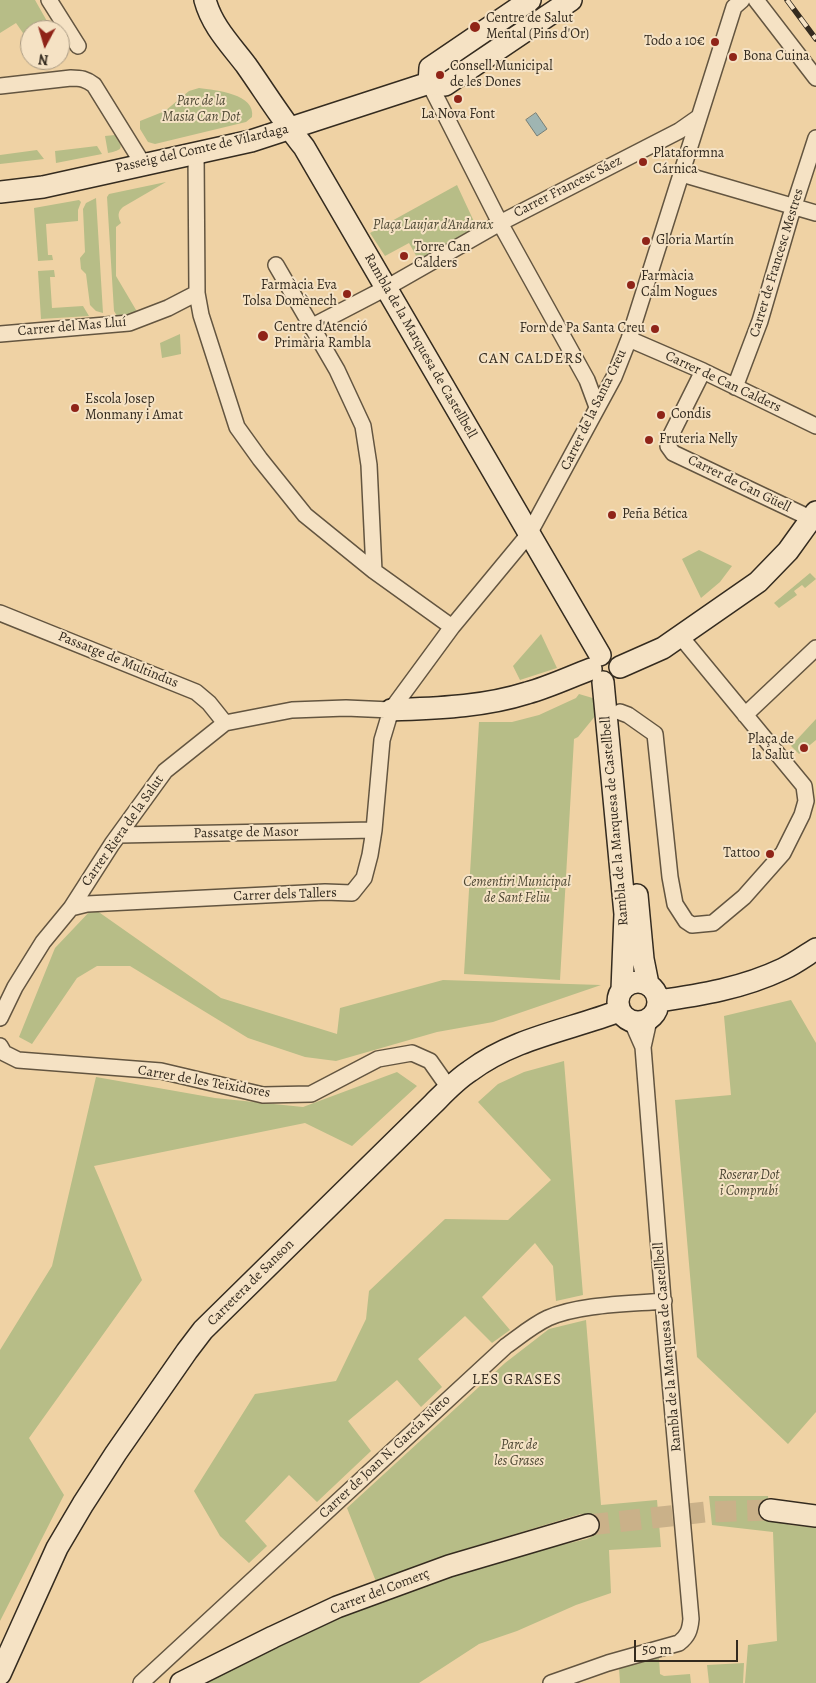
<!DOCTYPE html>
<meta charset="utf-8">
<style>
body{margin:0}
#map{position:relative;width:816px;height:1683px;overflow:hidden;background:#efd2a4;font-family:Alegreya,serif}
canvas{display:block}
.north{position:absolute;left:20px;top:20px;width:50px;height:50px;box-sizing:border-box;background:#f5e2c4;border:1px solid #a89982;border-radius:50%;rotate:186deg;font-size:14px;font-weight:700;line-height:20px;text-align:center;color:#342b1f}
.north::after{content:'';display:block;margin:auto;width:18px;height:22px;background:#8f2418;clip-path:polygon(50% 0,100% 100%,50% 72%,0 100%)}
.scale{position:absolute;left:634px;top:1640px;width:104px;height:22px;box-sizing:border-box;border:2px solid #342b1f;border-top:0;padding-left:6px;font-size:15px;line-height:18px;white-space:nowrap;color:#342b1f;-webkit-text-stroke:4px #f5e2c4;paint-order:stroke}
</style>
<div id="map">
<canvas width="816" height="1683"></canvas>
<div class="north">N</div>
<div class="scale">50 m</div>
</div>
<script>
const c = document.querySelector('canvas').getContext('2d');
c.lineJoin = 'round';
function fill(path, color) { c.fillStyle = color; c.fill(path, 'evenodd'); }
function trace(path, color, width, dash) { c.strokeStyle = color; c.lineWidth = width; c.lineCap = dash ? 'butt' : 'round'; c.setLineDash(dash || []); c.stroke(path); }
function drawText(font, color, halo, rows, align = 'center') {
  c.font = font + ' Alegreya,serif'; c.lineWidth = 4; c.setLineDash([]); c.textBaseline = 'middle'; c.strokeStyle = halo; c.fillStyle = color; for (const [text, x, y, turn = 0] of rows) {
    c.save(); c.translate(x, y); c.rotate((+turn || 0) * Math.PI / 180); c.textAlign = isNaN(turn) ? turn : align; if (halo) c.strokeText(text, 0, 0); c.fillText(text, 0, 0); c.restore();
  }
}
fill(new Path2D(`
 M0 0H35L52 30H30V43L16 23 0 33Z
 M199 88C216 90 256 94 252 117L246 122 155 144 148 142 140 129V121L165 111 189 91Z
 M115 135C124 148 123 150 108 153L105 136Z
 M97 146 102 154 56 163 55 151Z
 M37 150 44 159 0 164V155Z
 M166 182 123 207C117 212 118 217 121 223L116 227V276L139 315 117 316 114 311 107 197 109 194Z
 M457 185 477 228 419 261 409 243 385 256 370 233Z
 M96 198 103 313 96 311 90 305 86 274 81 269 80 258 85 252 83 209 86 203Z
 M79 200 81 202 78 210V221L46 224 48 255H52L53 260 38 261 34 208Z
 M54 270 55 277H50L52 308 83 306 89 316 41 319 38 271Z
 M180 334 181 354 162 358 160 343Z
 M699 550 732 566 720 582 701 598 682 559Z
 M810 573 816 579 805 588 802 585 794 591 797 595 779 608 774 603Z
 M541 634 557 668 520 680 513 666Z
 M579 694 596 699V715L578 737 574 739 560 980 464 974 479 722H512L539 715 576 698Z
 M816 719V740L799 754 791 746Z
 M93 908 221 998 337 1034 340 1008 443 980 601 985 493 1022 437 1032 336 1061 305 1057 248 1038 130 966H97L77 978 32 1044 19 1037 55 948Z
 M791 1000 816 1043V1412L788 1444 697 1357 675 1100 731 1095 724 1016Z
 M564 1061 583 1295 556 1301 553 1266 535 1243 482 1297 510 1330 492 1343 465 1316 418 1359 442 1387 421 1407 397 1380 348 1421 371 1451 317 1502 289 1475 245 1521 267 1546 249 1563 220 1536 194 1491 255 1394 336 1381 366 1319 369 1291 445 1219 508 1220 551 1180 478 1102 498 1084 524 1072Z
 M397 1072 417 1086 352 1146 305 1123 94 1166 142 1280 29 1438 64 1495 0 1621V1350L52 1266 96 1077 215 1098 303 1107Z
 M586 1320 601 1505 657 1500 661 1547 609 1550 611 1593 576 1605 517 1631 479 1644 419 1683H199L346 1614 500 1559 587 1539 595 1535 596 1524 593 1514H581L459 1551 420 1564 377 1584 347 1508 505 1363 549 1329Z
 M709 1496H768L770 1517 790 1525 816 1528V1683H745L748 1645 777 1641 773 1532 712 1525Z
 M659 1658 660 1674 664 1676 690 1674 691 1683H620L619 1668Z
 M744 1663 743 1683H709L707 1665Z`), '#b7bd87');
const water = new Path2D(`
 M536 113 547 129 537 136 526 120Z`);
fill(water, '#9fb5b2');
trace(water, '#747e77', 1);
trace(new Path2D(`
 M588 1525 706 1512 770 1510`), '#cab189', 21, [21, 11]);
const street = new Path2D(`
 M49 0 78 46
 M756 0 816 78
 M429 83 500 223 587 380 597 407
 M0 86 71 78C81 78 86 79 94 85L143 164
 M196 152 197 293 201 315 237 427 260 459 305 515 374 571 452 627
 M682 174 816 213
 M276 265 337 370 363 426 369 465 374 571
 M311 327 386 288 500 223 679 131 699 117
 M0 334 129 323 168 308 197 293
 M629 339 703 371 816 426
 M735 387 760 321 790 218 816 138
 M668 446 673 453 812 519
 M668 446V441L703 371
 M0 613 196 692 209 703 225 723
 M620 712 628 715 655 734 670 877 675 904 686 921 692 925 713 923 744 897 783 853 802 815 806 801 804 786 681 637
 M745 715 816 648
 M119 835 374 830
 M71 908 87 904 325 892 352 893 364 878 370 855 374 830 382 740 391 710 452 627 529 534 614 377 629 339 734 7 742 0
 M0 1018 15 987 43 942 71 908 112 844 165 771 225 723 292 710 346 708 391 710
 M632 1022 643 1047
 M0 1046 4 1053 18 1060 161 1071 263 1095 311 1094 378 1059 412 1053 430 1061 449 1088
 M141 1683 506 1346C520 1336 533 1325 548 1318 580 1304 629 1304 664 1301
 M551 1683 608 1663 679 1643C688 1636 690 1630 691 1619L665 1325 643 1047 649 1020`);
const secondary = new Path2D(`
 M205 0C212 26 230 44 246 65 265 92 283 121 304 147L600 655
 M429 83 430 68 530 0
 M0 192 43 187 251 141 429 83 445 85 571 0
 M620 667 663 648 758 582 788 551 816 512
 M603 682 625 914 622 990
 M391 710C437 708 483 707 527 693 549 687 570 677 591 669
 M637 895 643 959 648 984
 M618 1002a20 20 0 1 1 40 0a20 20 0 1 1-40 0Z
 M658 1001C701 995 743 988 783 969 794 964 805 956 816 949
 M770 1510 816 1516
 M0 1674 57 1548 83 1504 116 1453 187 1351 203 1330 433 1104C444 1093 456 1080 470 1071 514 1038 569 1030 619 1011
 M181 1683 273 1637 337 1607 449 1566 588 1525`);
trace(street, '#635540', 18);
trace(secondary, '#342b1f', 24);
trace(street, '#f5e2c4', 15);
trace(secondary, '#f5e2c4', 21);
const rail = new Path2D(`
 M787 0 816 39`);
trace(rail, '#342b1f', 5.5);
trace(rail, '#f5e2c4', 4, [11]);
for (const [x, y, r, color] of [
 [475,27,6,"#8f2418"],
 [715,42,5,"#8f2418"],
 [733,57,5,"#8f2418"],
 [440,75,5,"#8f2418"],
 [458,99,5,"#8f2418"],
 [643,162,5,"#8f2418"],
 [646,241,5,"#8f2418"],
 [404,256,5,"#8f2418"],
 [631,285,5,"#8f2418"],
 [347,294,5,"#8f2418"],
 [655,329,5,"#8f2418"],
 [263,336,6,"#8f2418"],
 [75,408,5,"#8f2418"],
 [661,415,5,"#8f2418"],
 [649,440,5,"#8f2418"],
 [612,515,5,"#8f2418"],
 [804,748,5,"#8f2418"],
 [770,854,5,"#8f2418"]
]) { const dot = new Path2D(); dot.arc(x, y, r, 0, 2 * Math.PI); c.fillStyle = color; c.fill(dot); trace(dot, '#f5e2c4', 2); }
drawText('14px', '#342b1f', '#f5e2c4', [
 ["Centre de Salut",486,19],
 ["Mental (Pins d'Or)",486,35],
 ["Todo a 10€",705,42,"right"],
 ["Bona Cuina",743,57],
 ["Consell Municipal",450,67],
 ["de les Dones",450,83],
 ["La Nova Font",458,115,"center"],
 ["Plataformna",653,154],
 ["Cárnica",653,170],
 ["Gloria Martín",656,241],
 ["Torre Can",414,248],
 ["Calders",414,264],
 ["Farmàcia",641,277],
 ["Calm Nogues",641,293],
 ["Farmàcia Eva",337,286,"right"],
 ["Tolsa Domènech",337,302,"right"],
 ["Centre d'Atenció",274,328],
 ["Primària Rambla",274,344],
 ["Forn de Pa Santa Creu",645,329,"right"],
 ["Escola Josep",85,400],
 ["Monmany i Amat",85,416],
 ["Condis",671,415],
 ["Fruteria Nelly",659,440],
 ["Peña Bética",622,515],
 ["Plaça de",794,740,"right"],
 ["la Salut",794,756,"right"],
 ["Tattoo",760,854,"right"]
], 'left');
drawText('italic 14px', '#4e4834', '#f5e2c4', [
 ["Parc de la",201,102],
 ["Masia Can Dot",201,118],
 ["Plaça Laujar d'Andarax",433,226],
 ["Cementiri Municipal",517,883],
 ["de Sant Feliu",517,899],
 ["Roserar Dot",749,1176],
 ["i Comprubí",749,1192],
 ["Parc de",519,1446],
 ["les Grases",519,1462]
]);
drawText('14px', '#342b1f', '#f5e2c4', [
 ["Passeig del Comte de Vilardaga",202,149,-13],
 ["Carrer Francesc Sáez",568,187,-27],
 ["Carrer de Francesc Mestres",777,263,-73],
 ["Carrer del Mas Lluí",72,327,-5],
 ["Rambla de la Marquesa de Castellbell",420,346,60],
 ["Carrer de Can Calders",723,382,25],
 ["Carrer de la Santa Creu",594,410,-64],
 ["Carrer de Can Güell",739,484,26],
 ["Passatge de Multindus",118,660,22],
 ["Rambla de la Marquesa de Castellbell",615,821,-95],
 ["Carrer Riera de la Salut",123,831,-55],
 ["Passatge de Masor",246,833,-1],
 ["Carrer dels Tallers",285,895,-2],
 ["Carrer de les Teixidores",204,1082,10],
 ["Carretera de Sanson",251,1283,-45],
 ["Rambla de la Marquesa de Castellbell",668,1347,-95],
 ["Carrer de Joan N. García Nieto",385,1457,-43],
 ["Carrer del Comerç",380,1592,-21]
]);
c.letterSpacing = '1px';
drawText('15px', '#342b1f', '#f5e2c4', [
 ["CAN CALDERS",531,359],
 ["LES GRASES",517,1380]
]);
c.letterSpacing = '0px';
</script>
